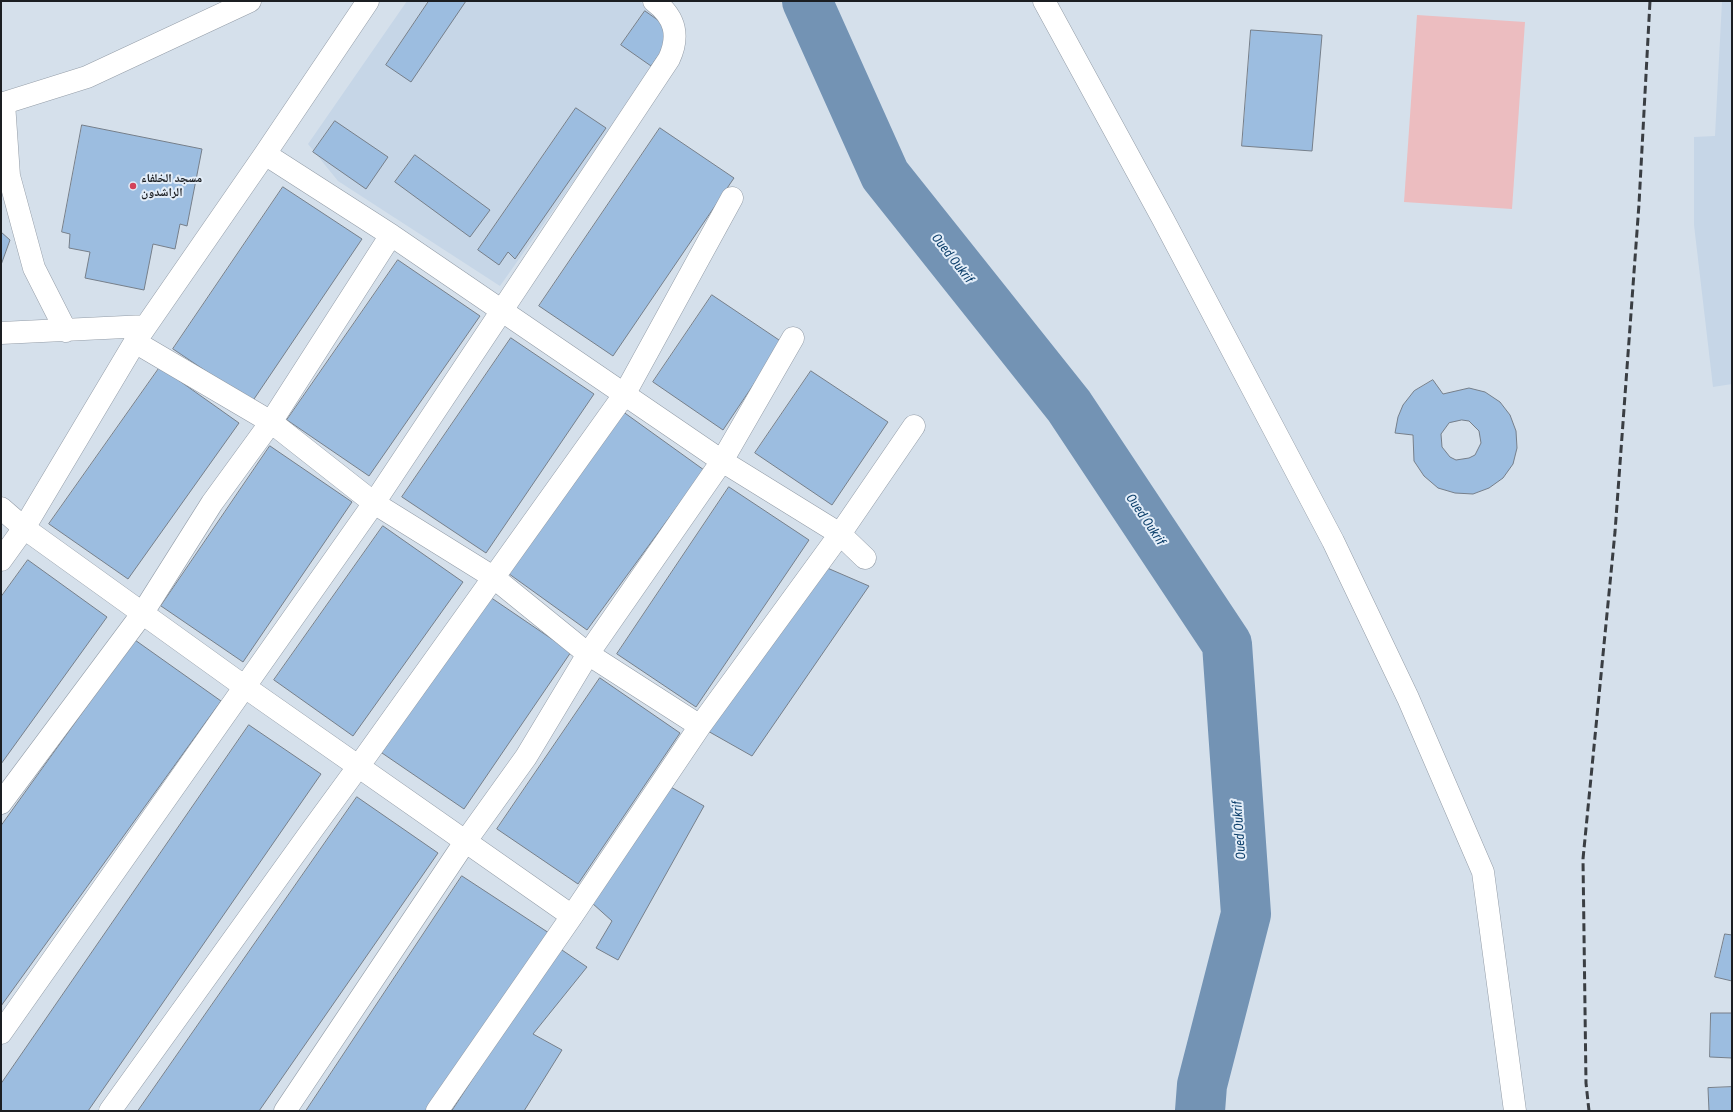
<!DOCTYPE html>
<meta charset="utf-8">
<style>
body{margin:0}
#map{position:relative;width:1733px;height:1112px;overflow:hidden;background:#d5e0eb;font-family:"Roboto Condensed",sans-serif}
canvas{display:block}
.frame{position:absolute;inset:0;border:2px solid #1b1e22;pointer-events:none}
</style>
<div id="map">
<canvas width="1733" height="1112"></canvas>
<div class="frame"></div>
</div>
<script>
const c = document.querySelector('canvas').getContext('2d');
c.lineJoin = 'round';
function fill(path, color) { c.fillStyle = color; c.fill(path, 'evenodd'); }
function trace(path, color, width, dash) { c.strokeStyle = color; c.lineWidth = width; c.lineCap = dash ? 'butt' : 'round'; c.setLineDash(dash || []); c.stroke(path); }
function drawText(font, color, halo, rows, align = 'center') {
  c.font = font + ' "Roboto Condensed","Noto Naskh Arabic",sans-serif'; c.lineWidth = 4; c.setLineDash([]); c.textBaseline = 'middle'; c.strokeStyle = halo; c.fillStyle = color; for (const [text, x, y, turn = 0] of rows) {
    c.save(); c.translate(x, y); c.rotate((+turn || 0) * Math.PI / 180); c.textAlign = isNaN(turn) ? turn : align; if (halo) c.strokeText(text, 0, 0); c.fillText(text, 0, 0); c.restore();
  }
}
fill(new Path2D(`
 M407 1H639L680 30 500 286 338 181 308 144Z
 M1722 1H1732V384L1713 387 1694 225V137L1715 136Z`), '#c6d6e7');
fill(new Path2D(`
 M1417 15 1525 22 1512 209 1404 202Z`), '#ecbdc0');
trace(new Path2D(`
 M807 1 885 175 1069 406 1227 644 1246 914 1202 1085 1200 1111`), '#7393b4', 50);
const building = new Path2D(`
 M429 1H466L411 82 386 65Z
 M645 11 675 32 651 66 621 45Z
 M1251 30 1322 35 1312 151 1242 146Z
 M576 108 606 128 515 259 508 252 499 265 478 250Z
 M335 121 388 157 366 189 313 152Z
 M82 125 202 149 187 226 180 224 175 249 153 244 144 290 85 278 90 252 69 248 70 234 62 232Z
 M660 128 734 178 613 356 539 306Z
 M415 155 490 210 470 237 395 182Z
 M283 187 362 239 252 402 173 349Z
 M1 232 10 240 1 265Z
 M398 260 480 316 369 476 287 420Z
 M712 295 782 342 723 430 653 382Z
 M511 338 594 394 486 553 402 497Z
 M160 367 239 423 128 579 49 524Z
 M811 371 888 422 832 505 755 453Z
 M1433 380 1443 394 1469 388 1485 392 1500 402 1510 415 1516 431 1517 448 1513 464 1503 478 1489 488 1473 494 1455 493 1438 488 1424 476 1414 461 1413 435 1395 433 1398 417 1403 405 1414 391ZM1462 420 1469 421 1479 431 1481 443 1475 455 1469 458 1456 460 1450 457 1442 447 1441 434 1449 423Z
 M622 411 704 470 587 630 505 571Z
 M270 446 352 502 243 662 161 606Z
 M729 487 809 540 696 707 617 654Z
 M383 526 463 582 353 736 274 680Z
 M28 560 107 617 1 764V597Z
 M825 567 869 586 752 756 706 730Z
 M490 597 571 652 464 809 382 753Z
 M135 640 221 701 1 1006V826Z
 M600 678 680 733 578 884 497 829Z
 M249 725 321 774 88 1111H1V1084Z
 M669 786 704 806 618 960 596 948 612 921 592 903Z
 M357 797 438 853 259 1111H138Z
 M462 876 549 933 431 1111H306Z
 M1725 934 1732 935V981L1715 977Z
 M559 948 587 967 533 1034 562 1050 524 1111H452Z
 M1711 1013H1732V1058L1710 1057Z
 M1732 1087V1111H1709L1708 1088Z`);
fill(building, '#9cbde0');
trace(building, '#767f8a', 1);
const street = new Path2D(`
 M4 103 9 176 34 268 66 331
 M265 154 391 235 722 461 840 534 865 558
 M1 333 146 326
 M135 342 271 422 374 503 493 577 588 654 700 726
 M1 508 24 528 245 687 572 916
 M1 560 24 528 135 342 265 154 368 1
 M1 803 142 614 212 503 271 422 391 235
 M1 1033 374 503 669 59C680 35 675 17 654 1
 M110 1111 312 830 358 767 624 395 732 198
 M285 1111 465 842 526 757 588 654 722 461 793 338
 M437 1111 572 916 700 726 840 534 914 426`);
const secondary = new Path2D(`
 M1044 1 1163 219 1333 541 1408 698 1483 872 1515 1111
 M1 104 87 77 250 1`);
trace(street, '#939ca7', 23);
trace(secondary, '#939ca7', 23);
trace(street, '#fff', 22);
trace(secondary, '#fff', 22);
trace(new Path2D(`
 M1589 1111 1586 1083 1583 859 1615 532 1639 204 1650 1`), '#3a3e43', 3, [8, 4]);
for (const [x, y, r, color] of [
 [133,186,4,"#d3435b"]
]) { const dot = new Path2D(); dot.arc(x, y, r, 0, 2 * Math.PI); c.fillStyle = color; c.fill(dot); trace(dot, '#e3edf8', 1.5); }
drawText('bold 12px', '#1b1e22', '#e3edf8', [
 ["مسجد الخلفاء",141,179],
 ["الراشدون",141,193]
], 'left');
drawText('italic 13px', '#0c3f6b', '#e3edf8', [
 ["Oued Oukrif",952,259,52],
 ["Oued Oukrif",1145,520,56],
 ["Oued Oukrif",1240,830,-94]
]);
</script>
